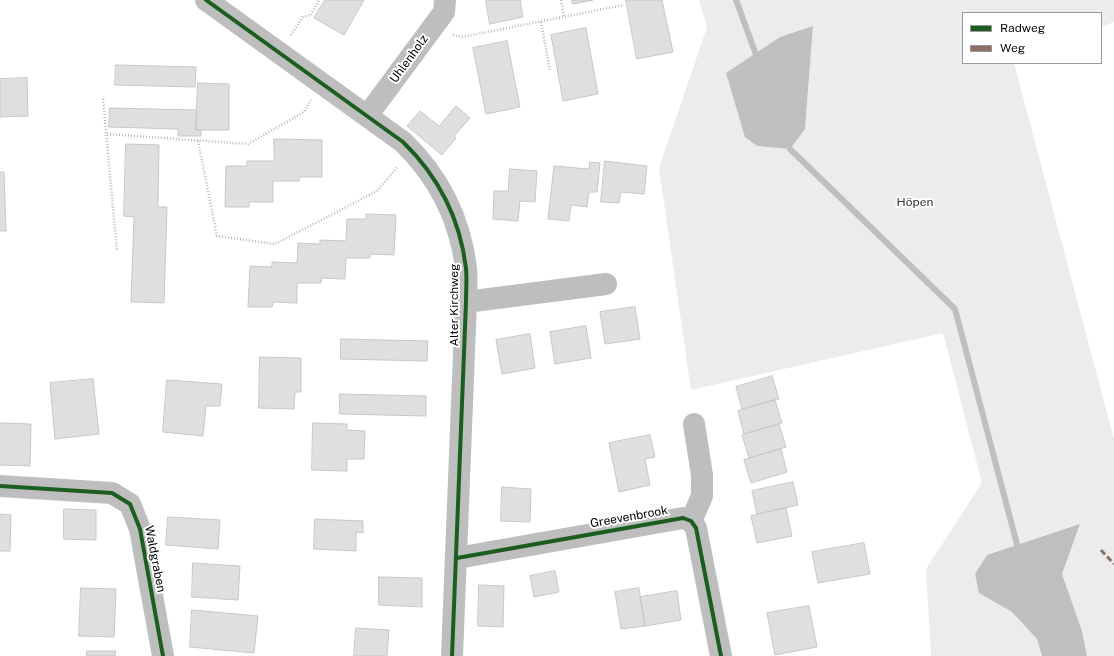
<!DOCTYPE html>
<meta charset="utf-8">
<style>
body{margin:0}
#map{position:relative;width:1114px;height:656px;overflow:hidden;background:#fff;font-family:"Public Sans",sans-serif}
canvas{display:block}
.legend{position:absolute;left:962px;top:12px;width:140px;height:52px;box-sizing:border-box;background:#fff;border:1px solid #999;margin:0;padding:5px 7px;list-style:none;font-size:12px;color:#000}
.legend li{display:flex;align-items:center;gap:8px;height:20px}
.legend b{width:20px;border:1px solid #999}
</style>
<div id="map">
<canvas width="1114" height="656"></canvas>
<ul class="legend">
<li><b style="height:5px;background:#1b5e20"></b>Radweg</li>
<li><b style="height:5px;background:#8d6e63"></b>Weg</li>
</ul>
</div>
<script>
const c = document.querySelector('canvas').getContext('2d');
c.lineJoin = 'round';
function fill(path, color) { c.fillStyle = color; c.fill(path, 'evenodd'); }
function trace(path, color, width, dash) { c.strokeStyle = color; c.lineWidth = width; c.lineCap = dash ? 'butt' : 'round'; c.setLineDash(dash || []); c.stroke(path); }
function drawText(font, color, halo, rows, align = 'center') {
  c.font = font + ' "Public Sans",sans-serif'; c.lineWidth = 4; c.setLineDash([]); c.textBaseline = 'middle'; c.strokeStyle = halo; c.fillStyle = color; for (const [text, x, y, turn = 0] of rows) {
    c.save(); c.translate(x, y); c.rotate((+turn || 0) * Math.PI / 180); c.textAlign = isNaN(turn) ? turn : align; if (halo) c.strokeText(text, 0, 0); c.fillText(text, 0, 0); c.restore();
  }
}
fill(new Path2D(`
 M699 0H1114V22L1101 27V13H963V63H1014L1114 439V656H1087L1082 631 1062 574 1080 524 979 593 1012 612 1037 639 1042 656H931L926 569 982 483 943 333 691 390 659 168 707 27ZM813 26 805 129 726 73 780 37Z`), '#ececec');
fill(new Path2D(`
 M813 26 805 129 790 149 757 146 745 137 726 73 780 37Z
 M1080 524 1062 574 1082 631 1087 656H1042L1037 639 1012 612 979 593 975 574 987 555Z`), '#bfbfbf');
trace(new Path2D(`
 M736 0 758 60
 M787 142 790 149 955 309 1019 552`), '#bfbfbf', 6);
const building = new Path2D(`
 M325 0H364L344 35 314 18Z
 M486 0H520L523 17 490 24Z
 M572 0H593L573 4Z
 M626 0H662L673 52 637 59Z
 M586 28 598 94 563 101 551 35Z
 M507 41 520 107 486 114 473 48Z
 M116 65 196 67 195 87 115 85Z
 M27 78 28 116 0 117V79Z
 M198 83 229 84V130H196Z
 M456 106 470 118 454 136 456 138 442 155 407 126 420 111 439 126Z
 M110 108 197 110 196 130H201V136H178V129L109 127Z
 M274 139 322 140V177H299V181H273V202H249V207H225L226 166H247V161H274Z
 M126 144 159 145 158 207H167L164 303 131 302 134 217 124 216Z
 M605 161 647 166 644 194 621 192 619 203 601 202Z
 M590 162 600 163 597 192H589L587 207 571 205 569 221 548 219 554 166 589 169Z
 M510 169 537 171 535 202 520 201 518 221 493 219 494 191H508Z
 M0 172H4L6 231H0Z
 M366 214 396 215 394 255 370 254V258H346L345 279 322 278 321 283H297V303L273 302 272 307H248L250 266 272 267V262L297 263 298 243 320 244V240L346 241 347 219H366Z
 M635 307 640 339 605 344 600 312Z
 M586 326 591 358 555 364 550 332Z
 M530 334 535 368 502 374 496 340Z
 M341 339 428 341 427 361 341 359Z
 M260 357 301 358V392H295L294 409 259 408Z
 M772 376 779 399 742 409 736 387Z
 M93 379 99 434 55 439 50 383Z
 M167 380 222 384 220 406H206L203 436 163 432Z
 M340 394 426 396V416L340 414Z
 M775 400 782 423 744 434 738 411Z
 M0 423 31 424 30 466 0 465Z
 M313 423 347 424V430L365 431 364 459H347V471L312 470Z
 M779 424 786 447 749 458 742 435Z
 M650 435 655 457 645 459 650 485 619 492 609 443Z
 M781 449 787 472 751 483 744 460Z
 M793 482 798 505 757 514 752 491Z
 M502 487 531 489 530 522 501 521Z
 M786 508 792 536 757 543 751 516Z
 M64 509 96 510V540L64 539Z
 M0 514 11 515 10 551H0Z
 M168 517 220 520 218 549 166 545Z
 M315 519 363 521V533L356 532V551L314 549Z
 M864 543 870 574 818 583 812 552Z
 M193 563 240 566 238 600 192 597Z
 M555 571 559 592 534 597 530 576Z
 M379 577 422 578V607L379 605Z
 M479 585 504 586 503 627 478 626Z
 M81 588 116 589 114 637 79 636Z
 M639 588 645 626 621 629 615 592Z
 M677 591 681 620 645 626 640 597Z
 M809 606 817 647 775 655 767 613Z
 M192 610 258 616 254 653 190 647Z
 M356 628 389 630 387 656H354Z
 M87 651H116L115 656H87Z`);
fill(building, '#dfdfdf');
trace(building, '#c7c7c7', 1);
trace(new Path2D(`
 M561 0 564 17
 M541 22 550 70
 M291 35 303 17 311 15 319 0
 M453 35 462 37 624 5
 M103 99 117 251
 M107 134 248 144 304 112 311 100
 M198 141 217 236 275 244 377 191 398 166`), '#b9b9b9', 2.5, [1, 2]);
trace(new Path2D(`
 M206 0 403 142C438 176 460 219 466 268 467 279 466 291 466 302L452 656
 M367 116 444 12 445 0
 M466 302 606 284
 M0 486 112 493 130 504 140 529 163 656
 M691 521 702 496V475L694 424
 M457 558 683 518 691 521 696 528 721 656`), '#bebebe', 22);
trace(new Path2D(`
 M1101 550 1114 564`), '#8d6e63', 3, [6, 3]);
trace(new Path2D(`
 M206 0 403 142C438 176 460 219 466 268 467 279 466 291 466 302L452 656
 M0 486 112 493 130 504 140 529 163 656
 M457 558 683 518 691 521 696 528 721 656`), '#1b5e20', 4);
drawText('12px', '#000', '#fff', [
 ["Uhlenholz",409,59,-54],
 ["Alter Kirchweg",454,305,-90],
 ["Greevenbrook",629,517,-10],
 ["Waldgraben",155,559,79]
]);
drawText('12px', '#333', '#fff', [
 ["Höpen",915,202]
]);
</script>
